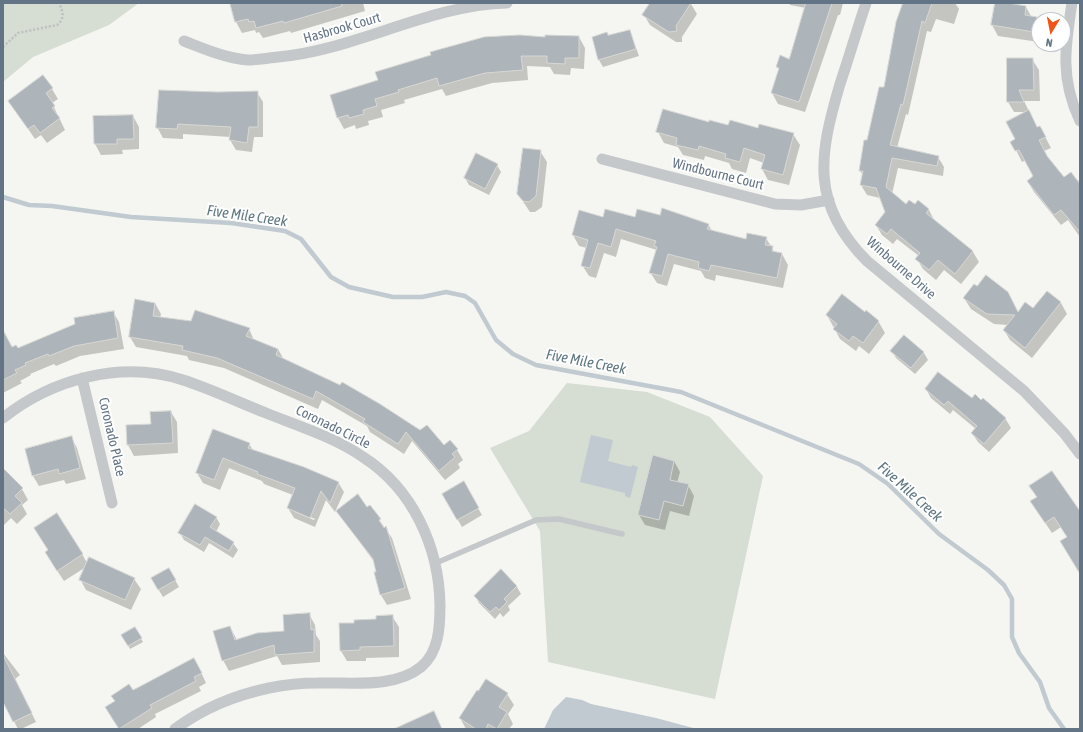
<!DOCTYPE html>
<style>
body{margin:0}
#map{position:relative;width:1083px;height:732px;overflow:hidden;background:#f5f6f1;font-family:"Asap Condensed",sans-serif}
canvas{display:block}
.frame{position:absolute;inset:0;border:4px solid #627485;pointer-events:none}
.north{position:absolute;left:1031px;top:12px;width:40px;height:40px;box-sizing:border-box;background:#fff;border:1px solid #c0c7ce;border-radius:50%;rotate:190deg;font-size:11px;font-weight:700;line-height:16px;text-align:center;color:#627485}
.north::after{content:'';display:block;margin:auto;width:14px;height:18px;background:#f05417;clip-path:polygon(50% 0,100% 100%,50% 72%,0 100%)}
</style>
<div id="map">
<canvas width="1083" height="732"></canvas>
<div class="frame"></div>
<div class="north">N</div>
</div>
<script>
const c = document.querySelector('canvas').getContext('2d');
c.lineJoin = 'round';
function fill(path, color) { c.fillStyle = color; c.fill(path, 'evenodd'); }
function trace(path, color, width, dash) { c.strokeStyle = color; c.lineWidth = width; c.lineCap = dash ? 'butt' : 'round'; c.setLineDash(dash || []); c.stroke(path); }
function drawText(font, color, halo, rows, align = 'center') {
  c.font = font + ' "Asap Condensed",sans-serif'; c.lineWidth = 4; c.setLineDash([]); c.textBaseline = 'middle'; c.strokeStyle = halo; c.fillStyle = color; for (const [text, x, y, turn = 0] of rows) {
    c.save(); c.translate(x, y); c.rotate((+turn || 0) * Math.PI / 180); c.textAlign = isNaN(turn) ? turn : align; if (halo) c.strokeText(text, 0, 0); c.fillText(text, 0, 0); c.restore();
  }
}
fill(new Path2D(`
 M3 3H139L109 25 33 57 3 82Z
 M567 383 647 392 710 417 763 476 715 699 548 662 540 531 490 448 529 431Z`), '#d6ddd2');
fill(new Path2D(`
 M591 435 613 440 608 461 631 467 632 465 638 467 630 498 625 496V493L580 482Z
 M566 697 582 700 591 704 656 718 697 729H544L553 710Z`), '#c0cad0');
fill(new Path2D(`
 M231 3H363L365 11 291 33 290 31 263 38 259 32 256 33 255 30 242 33 236 22Z
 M651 3 691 4 697 14 682 37V42H676L650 25 644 15Z
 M789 3H843L840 15H838L805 112 778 104 772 93 779 70 777 67 790 60 806 8 790 5Z
 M904 3H955L959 9 954 24 936 19 931 32 927 31 908 115 906 114 897 148 938 157 944 167 943 176 898 168 892 194 906 205 915 206 918 201 929 210 934 220 973 252 979 262 961 284 944 270 936 280 923 269 917 259 919 256 897 239 893 244 882 235 876 225 886 212 880 198 867 195 861 185 863 176 860 170 885 88Z
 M996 3 1026 7 1032 18H1036L1039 23V42L998 36 992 25Z
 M630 31 639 56 603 67 599 60 593 38Z
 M579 37 585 48 584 69 571 68 570 75 554 74 550 67 527 66 528 80 492 83 446 96 442 89 404 100 405 103 381 110 383 117 368 121 369 125 356 129 355 125 344 129 338 118 331 96 546 38Z
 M1032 59 1039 70 1040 101H1024L1037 128 1040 127 1051 148 1044 151 1048 159 1064 178 1078 180 1080 183V237L1068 220 1061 225 1034 192 1028 182 1034 177 1026 160 1022 162 1012 142 1016 140 1028 112H1014L1008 102Z
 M52 89 58 99 52 103 65 130 47 143 41 135 35 139 9 101Z
 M257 92 263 102V137H254L252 152 236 150 230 140 231 137 183 134V139L163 138 157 127 218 93Z
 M133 116 139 127V149L122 150 123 154 101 155 95 144 94 117Z
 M710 123 793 134 800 145 789 185 768 180 762 169 764 163 750 158 746 173 732 169 729 163 705 156 704 160 683 155 678 147 664 143 658 132Z
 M540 151 547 162 542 207 535 212H530L518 194Z
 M497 165 501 172 489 195 469 185 465 178Z
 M580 212 603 218 661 217 708 224 712 231 747 240 766 238 775 253 782 254 788 265 783 288 716 275 715 281 705 278 701 271 674 264 667 286 657 283 650 272 657 250 621 239 616 257 604 253 596 278 589 276 582 265 587 248 579 246 573 235Z
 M1047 292 1061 303 1067 314 1032 358 1010 340 1004 330 1008 325 994 324 971 309 964 298 1018 313 1033 310Z
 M155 303 161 314 160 318 249 329 254 340 278 349 284 360 444 446 457 450 463 460 458 464 460 468 445 480 412 441 404 454 370 432 367 426 322 400 318 409 224 368 189 360 187 356 136 347 130 337Z
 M866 311 877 319 885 333 869 354 859 346 856 351 840 339 827 315 865 313Z
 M113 312 119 322 124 349 80 356 56 366 54 364 30 374 31 375 20 381 22 383 3 393V346L17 349Z
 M904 336 924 353 928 360 915 374 896 358 892 351Z
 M926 389 972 399 1005 418 1011 428 989 452 978 442 972 433 976 429 953 410 950 414 931 398Z
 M171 412 177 422 178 453 134 456 128 445Z
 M213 430 249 444 253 450 338 482 344 492 335 512 326 500 315 527 294 518 288 508 293 495 264 484 262 481 229 468 220 490 203 483 197 473ZM295 510 315 519 314 520 295 512Z
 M71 437 77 448 86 479 66 484 64 480 39 486 33 476Z
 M674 461 680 472 677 483 688 485 694 496 689 516 670 511 665 530 645 525 639 515Z
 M3 469 22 489 28 500 22 505 27 514 17 524 11 518 3 526Z
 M463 483 482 515 462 527 443 494Z
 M1031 487 1080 512V573L1068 537 1061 527 1052 533 1031 502 1037 498Z
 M370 507 392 538 411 599 387 605 381 595 375 563 337 511Z
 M216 517 220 524 216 532 233 543 238 550 233 558 209 543 204 552 184 540 180 533Z
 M49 550 82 554 87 563 134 579 141 589 131 610 86 590 80 579 86 567 64 581 52 563Z
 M169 569 179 587 163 597 152 579Z
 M501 571 517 587 521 594 508 606 510 610 503 617 500 613 495 619 479 603 475 596Z
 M309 614 315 625 316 635 320 641V662L282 665 277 656 229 671 223 660 230 627 237 640 285 632Z
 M392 616 399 627V657L366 658V661H347L341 651 377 620Z
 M135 628 143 642 130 649 123 635Z
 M3 653 20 675 15 679 36 722 21 729H18L3 700Z
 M199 668 206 683 199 687 201 691 155 714 156 717 138 729H119L111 717Z
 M486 681 507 694 514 705 508 714 513 724 509 729H466L460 718Z`), '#0003');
trace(new Path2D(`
 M3 197 29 205 52 206 131 217 231 223 285 231 301 239 331 277 349 287 393 297H422L446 292 465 296 475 303 496 340 513 354 536 365 681 392 859 464 888 484 939 534 988 570 1004 585 1012 599V637L1019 653 1040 682 1049 708 1064 729`), '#c0cad0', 4.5);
const building = new Path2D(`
 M230 3H341L342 6 284 23 283 21 256 28 254 21 249 22 248 19 235 22Z
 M650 3H691L676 26 677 31 669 32 642 15Z
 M806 3H832L799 102 771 93 779 68 776 67 780 55 789 59Z
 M903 3H932L925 23 922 21 903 105 901 104 890 145 939 156 937 166 892 158 886 187 906 204 909 200 915 204 918 200 929 209 926 213 973 251 955 274 938 260 929 270 915 259 920 253 891 229 887 234 875 225 885 212 876 188 860 185 863 171H859L864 140H867L879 87H884L896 22Z
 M995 3H1008L1026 6 1025 15 1037 17 1034 32 991 25Z
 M630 30 636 49 598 60 592 37 607 32 608 35Z
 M520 35 545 37V35L579 36V58H565V64L547 63V56H521L523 70 485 73 439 86 437 78 398 90 399 92 375 99 377 106 363 110 364 114 349 118 348 115 337 118 330 95 378 80 375 72 431 55 430 52 484 37Z
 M1007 58H1033L1034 90H1019L1024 102H1007Z
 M43 75 53 88 46 93 55 106 52 108 60 118 40 133 34 125 28 129 8 101Z
 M159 90 218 92 258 91V127H249L247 143 229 140 231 127 178 124 177 129 156 128Z
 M663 109 709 122V120L728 125 730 120 758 128 759 124 794 133 783 175 761 169 765 155 744 148 740 162 725 158 726 154 699 146 698 150 676 145 677 138 656 132Z
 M1029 110 1037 127 1040 126 1046 137 1039 140 1047 156 1064 177 1071 172 1080 184V232L1061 210 1054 215 1027 181 1033 176 1019 150 1015 151 1010 142 1015 139 1006 122Z
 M133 115 134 139H117V144H94L93 116Z
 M523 148 541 150 536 196 529 202 523 201 517 194Z
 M476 153 498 164 485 189 464 178Z
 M662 208 709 224 707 229 746 239 747 233 767 237 765 245 773 246 772 251 782 253 777 278 711 265 709 271 698 268 699 262 668 254 662 276 649 273 657 247 654 246 656 241 616 229 611 247 598 243 590 268 581 266 588 240 572 235 579 210 603 217 605 209 635 217 637 209 660 215Z
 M986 275 1008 292 1018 312 1025 302 1033 308 1047 291 1061 302 1025 348 1003 330 1015 315 987 314 963 298 974 284 977 286Z
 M842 294 865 312 866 310 879 321 863 343 853 336 849 341 833 329 837 324 826 315Z
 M135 299 155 303 153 316 191 321 195 310 250 328 246 336 278 349 276 355 340 385 342 382 380 404 420 430 427 425 444 445 450 440 458 449 452 454 455 457 439 471 406 432 398 444 363 422 365 419 316 391 313 399 217 358 182 350 183 346 129 337Z
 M114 311 118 338 74 346 49 356 48 354 25 363 26 365 15 370 17 373 3 380V330L12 347 16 345 18 348 75 324 74 318Z
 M904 335 924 352 911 368 890 351Z
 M938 372 972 398 975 394 981 400 983 398 1006 418 984 444 971 433 977 426 948 401 944 405 925 389Z
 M171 411 173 443 127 445 126 425 151 424 150 412Z
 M213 429 250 443 248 448 304 467 339 482 330 503 321 491 310 518 287 508 295 488 257 474 258 472 223 458 214 480 196 473Z
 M72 436 80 468 59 474 58 469 32 476 25 449Z
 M653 455 674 461 670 480 689 484 683 506 664 501 659 520 638 515Z
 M3 468 23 488 15 496 22 503 10 514 3 508Z
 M1052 471 1080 511V574L1060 541 1067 537 1054 517 1045 523 1030 501 1037 497 1029 486Z
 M464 481 479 508 457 520 442 494Z
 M358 494 367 507 370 505 381 519 379 520 384 528 386 526 405 588 380 595 374 572H376L373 559 336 511Z
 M195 504 217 517 210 527 234 542 229 551 205 537 200 545 178 533Z
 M57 513 83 554 57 571 45 552 48 550 34 528Z
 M89 557 135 578 125 600 79 580Z
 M169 568 176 580 158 590 151 578Z
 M501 569 517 586 504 599 507 602 499 610 496 607 490 612 474 596Z
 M310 613 311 630 314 629V652L275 655 274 645 222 661 213 631 230 626 235 640 257 633 284 631 283 615Z
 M393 615 394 646 360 647V650L340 651 339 623H354V620L376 619V616Z
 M135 627 142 638 128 646 121 635Z
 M3 655 32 713 13 722 3 702Z
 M194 658 202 673 194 677 196 681 150 705 152 708 119 729 105 707 115 701 111 696 129 684 133 690 139 687Z
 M486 679 508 693 499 707 507 712 497 729 488 724 486 729H476L459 718 477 690 478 691Z
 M434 711 442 729H394Z`);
fill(building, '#adb4ba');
trace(building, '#d7d7d4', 1);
trace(new Path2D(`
 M3 47 18 33 57 25C65 19 63 11 59 3`), '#bec0c2', 2.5, [2, 2]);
trace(new Path2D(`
 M436 563 536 520 559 519 622 534`), '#c4c8cb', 5.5);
trace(new Path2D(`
 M866 3C857 30 849 57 840 84 819 155 810 204 867 261L1024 391 1064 433 1080 454
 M1072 3C1065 47 1060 79 1080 121
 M184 41C205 49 225 58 248 60 257 60 268 58 278 57 356 50 428 5 507 3
 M602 159 775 204 801 205 829 200
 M82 378 112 503
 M3 418C52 379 121 360 183 380 211 389 238 402 266 413 298 426 334 437 363 457 413 489 439 547 440 605 440 627 439 652 421 667 394 689 349 682 317 683 301 683 284 685 269 688 236 695 202 709 175 729`), '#c4c8cb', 11);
drawText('14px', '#627485', '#fff', [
 ["Hasbrook Court",342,28,-16],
 ["Windbourne Court",718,174,14],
 ["Winbourne Drive",901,268,41],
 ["Coronado Circle",333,427,26],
 ["Coronado Place",112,437,77]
]);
drawText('italic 15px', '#5e7782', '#fff', [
 ["Five Mile Creek",247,216,8],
 ["Five Mile Creek",586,362,11],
 ["Five Mile Creek",910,492,42]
]);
</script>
